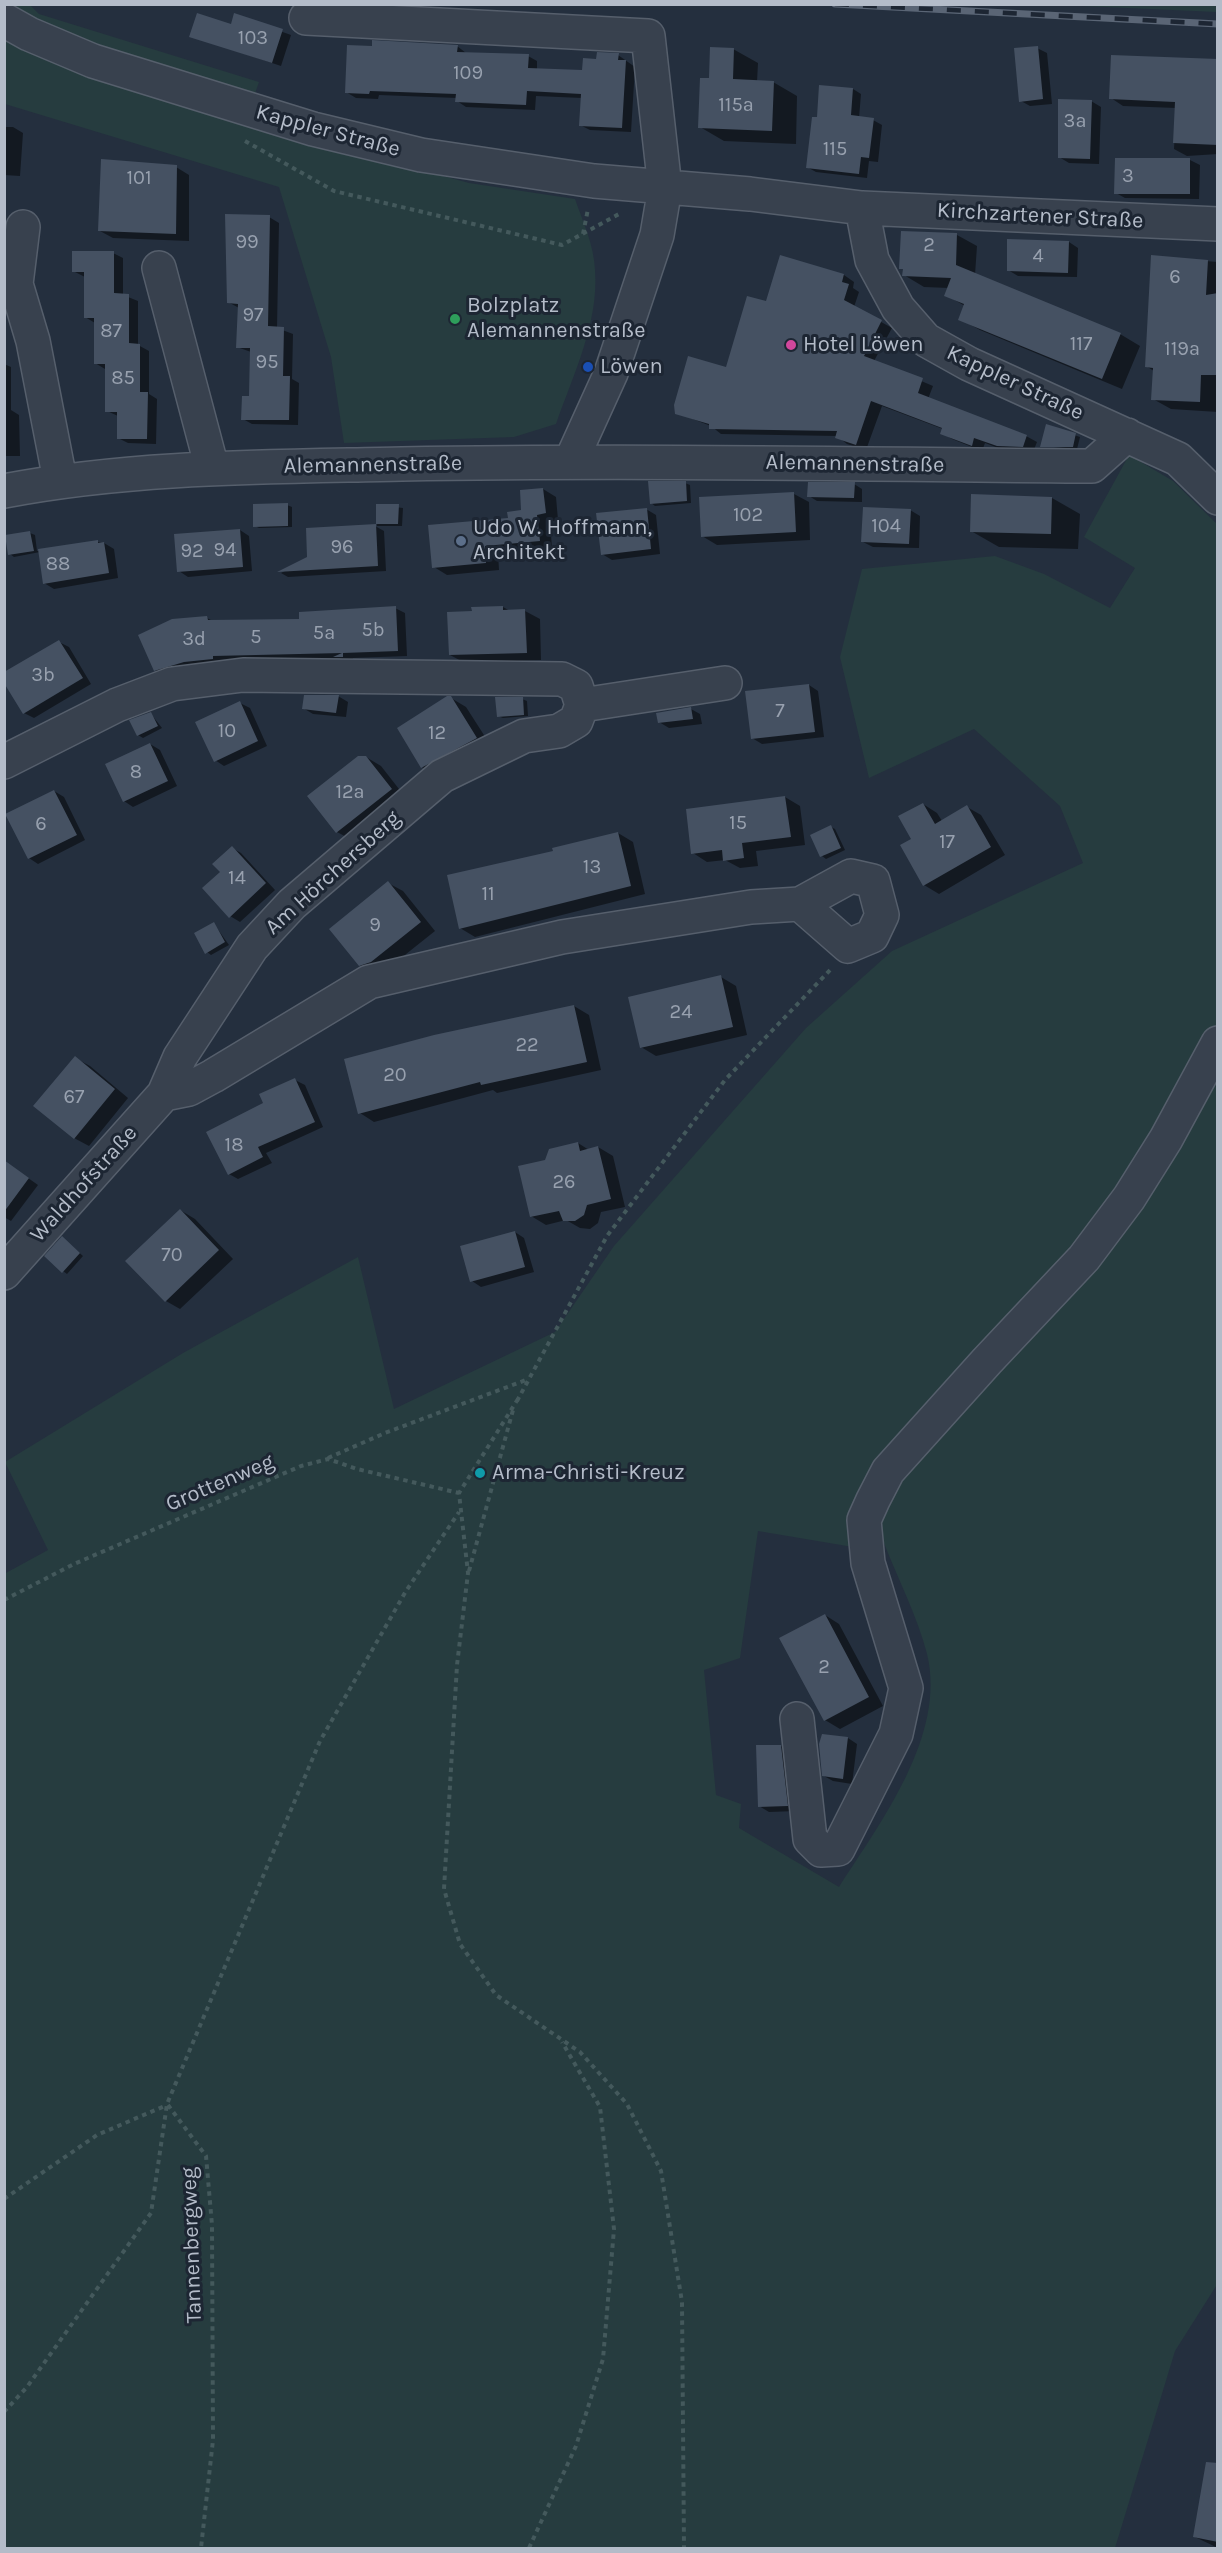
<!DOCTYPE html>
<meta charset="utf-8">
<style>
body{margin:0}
#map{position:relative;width:1222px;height:2553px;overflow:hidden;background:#242f3e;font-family:Karla,sans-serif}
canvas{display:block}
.frame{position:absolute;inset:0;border:6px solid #b4bcc9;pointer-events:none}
</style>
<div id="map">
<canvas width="1222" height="2553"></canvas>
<div class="frame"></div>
</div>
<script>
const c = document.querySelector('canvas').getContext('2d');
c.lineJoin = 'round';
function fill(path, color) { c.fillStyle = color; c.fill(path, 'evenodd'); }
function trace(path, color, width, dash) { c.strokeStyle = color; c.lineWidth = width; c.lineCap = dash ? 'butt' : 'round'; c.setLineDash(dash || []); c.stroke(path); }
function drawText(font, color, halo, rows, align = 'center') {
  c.font = font + ' Karla,sans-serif'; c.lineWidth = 6; c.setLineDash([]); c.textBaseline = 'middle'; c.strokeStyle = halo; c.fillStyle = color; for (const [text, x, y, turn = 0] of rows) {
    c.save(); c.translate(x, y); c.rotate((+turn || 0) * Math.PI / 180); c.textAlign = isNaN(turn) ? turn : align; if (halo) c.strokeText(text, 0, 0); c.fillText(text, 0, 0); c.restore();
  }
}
fill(new Path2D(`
 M1217 4V12L1060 5V4Z
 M4 5H30L39 14 259 82 245 122 469 183 575 199C583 222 594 245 595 270 599 323 573 375 556 424L514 437 344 443 331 357 279 187 5 104Z
 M1129 455 1173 481 1218 525V2283L1175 2351 1115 2548H5L4 1574 48 1550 5 1462 183 1353 358 1257 394 1409 555 1332 614 1246 806 1028 892 951 1083 863 1060 806 974 729 869 778 840 657 862 569 995 556 1044 574 1110 608 1135 568 1084 537ZM758 1531 853 1547 884 1543C898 1579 918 1618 927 1654 947 1735 880 1823 839 1887L739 1828 741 1804 716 1795 704 1670 740 1658Z`), '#263c3f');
fill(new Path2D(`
 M235 15 291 35 281 66 191 36 232 26Z
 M457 46 466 53 528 56 537 61V70L584 72 618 55 635 67 631 132 590 130 580 125 582 98 536 96 535 110 466 107 457 101V98L379 95 378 99 356 98 346 92Z
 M1037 48 1047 53 1052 104 1030 106 1021 101Z
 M733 49 758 63 757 82H773L797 96 796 144 724 141 700 127 710 80Z
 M1218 61V154L1187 156 1174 149 1176 108 1123 106 1111 98Z
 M853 89 861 94 859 118 873 120 882 125 878 162 869 161 867 178 816 172 807 167 818 119Z
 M1091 101 1101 107 1099 164 1069 163 1059 157Z
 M4 127H13L23 133 20 176 4 175Z
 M1190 160 1200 165 1199 199 1125 198 1116 193Z
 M176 167 189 175V241L113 238 100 231Z
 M269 217 279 223 277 328 293 334 292 379 299 383 298 425 252 424 243 419 250 397 251 352 237 347 239 308 228 302Z
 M957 235 977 246 975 275 1120 334 1140 346 1122 389 980 330 960 319 965 306 946 295 949 288 924 287 904 275Z
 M1069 242 1078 248 1077 277 1018 276 1008 270Z
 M113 253 123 258V295L138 301V345L149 351V394L157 399 156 444 128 443 118 438V416L107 411 105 369 95 363V323L85 317V277L73 271Z
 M781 257 844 275 854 282 853 288 859 292 854 307 892 328 874 361 933 386 928 399 1026 436 1037 442 1033 452H1009L985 443 982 451 952 439 942 433 943 429 882 406 866 450 847 444 837 436 721 434 711 426 677 413 727 369 767 303Z
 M1152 257 1218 262V412L1171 409 1153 399 1154 371 1146 366Z
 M4 364 11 367V410L19 415 20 456H4Z
 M1047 426 1080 437 1077 449 1042 446Z
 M685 483 690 485 691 503 655 506 651 503Z
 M854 484 862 489V502L817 501 809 496Z
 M543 489 556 497 558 520 550 522 552 548 498 553 499 570 447 575 434 567 523 512Z
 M794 494 809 502 810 540 717 545 702 536Z
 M1052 498 1080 514 1078 549 999 547 971 531Z
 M287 505 292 507V527L259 528 255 526Z
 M378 505 403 508 402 526H375L384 531 386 571 288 577 281 573 309 558 307 529 377 526Z
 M646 509 656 515 660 554 612 560 602 554Z
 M910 510 920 516 919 548 873 547 863 542Z
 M240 530 249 536 252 571 188 577 179 571Z
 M30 533 35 535 37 551 98 542 104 543 114 549 118 578 54 589 44 583 40 552 14 557 10 554Z
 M503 607 510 611H525L540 619 541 660 465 663 450 655 473 613Z
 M395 608 405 613 407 656 353 658 352 662 338 658 222 660V664L165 675 155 670 207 618 213 621 301 620Z
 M59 642 69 647 91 684 34 718 24 713Z
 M809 685 818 691 824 737 762 744 752 738Z
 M338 696 348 702 346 717 313 714 303 708Z
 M451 698 466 707 491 746 437 775 422 767Z
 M522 699 527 701 528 716 503 718 498 716Z
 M240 703 250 708 267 746 224 766 215 760Z
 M691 709 700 714 702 724 669 728 659 722Z
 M151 714 162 728 143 738 138 735Z
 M150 744 160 750 177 786 133 807 124 801Z
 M366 757 381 766 406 798 352 840 337 832Z
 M54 791 64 797 85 840 38 864 29 858Z
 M785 797 800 806 805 845 756 851 758 866 740 868 725 860 707 862 693 853Z
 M923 804 937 813 942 821 967 807 981 815 1005 855 939 894 924 885 913 840Z
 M831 827 835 829 845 850 826 859 822 856Z
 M618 833 633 842 645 894 475 937 460 928 554 852Z
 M232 848 241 853 275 890 240 922 230 916 222 872Z
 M388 883 403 891 435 931 386 970 375 974 360 965Z
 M214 924 229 945 211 955 207 952Z
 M721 977 736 986 747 1035 656 1056 641 1047Z
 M574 1006 589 1015 601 1070 497 1093 493 1090 374 1122 360 1113Z
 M75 1058 90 1066 128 1098 89 1146 74 1138Z
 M295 1080 305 1085 323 1127 266 1153 272 1163 238 1179 229 1174 265 1104Z
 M578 1143 589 1150 598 1147 613 1156 625 1207 601 1212 598 1223 590 1229 580 1228 566 1220 546 1225 531 1216 546 1161Z
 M4 1161 38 1185 11 1221 4 1217Z
 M180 1210 195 1219 233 1259 180 1309 166 1301Z
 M515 1232 524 1238 534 1272 481 1287 472 1281Z
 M66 1241 83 1256 67 1274 63 1271Z
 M825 1615 839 1624 883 1706 840 1729 825 1720Z
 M848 1738 857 1744 852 1784 833 1781 824 1776Z
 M781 1746 790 1752 797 1811 769 1812 759 1806Z
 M1218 2457V2548L1195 2537Z`), '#0007');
fill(new Path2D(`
 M197 13 231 24 234 13 283 29 272 63 189 37Z
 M372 40 458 45 457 52 529 54 528 68 582 70 583 58 596 59 597 52 619 53 618 60H626L622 128 579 126 581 94 527 91 526 105 455 102 456 94 370 91 369 94 345 93 347 45 372 46Z
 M1038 46 1043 99 1019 102 1014 48Z
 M710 47 734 48 733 79 774 81 772 131 698 128 700 78H709Z
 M1111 55 1218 59V145L1173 143 1175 102 1109 99Z
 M819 85 853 88 851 115 874 118 869 158 861 157 859 174 806 168 812 117H817Z
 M1058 99 1092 100 1090 159 1058 158Z
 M1115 158H1190V194H1114Z
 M101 159 177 165 176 234 98 231Z
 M225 214 270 215 268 326 284 327 283 376H290L289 420H241L242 396H249L250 348H236L238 304 227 303Z
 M901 231 957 233 956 265 1121 333 1102 379 958 320 964 304 944 296 951 278 902 276 903 269H899Z
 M1007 239 1069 241 1068 273 1007 271Z
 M72 251H114V293L129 294V343L140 344V392H148L147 439H117V412H105V364H94V318H84V272H72Z
 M780 255 844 274 842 282 849 284 844 300 882 320 864 356 923 378 918 393 1027 435 1023 447 997 446 974 438 972 446 940 434 942 428 871 401 856 445 835 438 837 431 709 429V424L675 414 674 405 688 356 726 367 747 296 766 301Z
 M1151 255 1208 260 1206 295 1218 293V375H1201L1200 402 1151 400 1153 368 1145 367Z
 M1046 424 1076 433 1073 447H1040Z
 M648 481H686L687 501 650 504Z
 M808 482H855L854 498 807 497Z
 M543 488 546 513 537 515 540 541 485 546 486 563 432 568 428 525 508 518 507 512 521 510 520 490Z
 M794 492 796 532 701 537 699 497Z
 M971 494 1052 497 1051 534 970 532Z
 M288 503V526L253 527V504Z
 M376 504H399L398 524H376Z
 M863 507 911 509 909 544 861 542Z
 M647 508 651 549 601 555 596 513Z
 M376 524 378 566 277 572 307 557 306 528Z
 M240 529 243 567 177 572 174 534Z
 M30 531 34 551 8 555 5 535Z
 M98 540V543L104 542 109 573 43 584 38 549Z
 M396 606 398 651 343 653V657H333L342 653 213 656V659L184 662 154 671 138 635 172 619 207 616 208 620 299 619V612Z
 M503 606V610L525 609 527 653 449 655 447 612 472 611 471 607Z
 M59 640 83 678 23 714 4 683V672Z
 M809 684 815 732 751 739 745 691Z
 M304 695H339L336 713 302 709Z
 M447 696H451L477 738 421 768 397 728Z
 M495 697H523L524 715 497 717Z
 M240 701 258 741 214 762 195 722Z
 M691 707 693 719 658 723 656 713Z
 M151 712 158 726 137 736 129 720Z
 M150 743 168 781 123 802 105 764Z
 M358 756H366L392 789 336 833 307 796Z
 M54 790 77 835 28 859 5 814Z
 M785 796 791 837 742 843 744 858 723 861 722 850 691 854 686 809Z
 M923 803 935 824 967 805 991 847 923 886 900 845 911 839 898 816Z
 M831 825 841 848 820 857 810 835Z
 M618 832 631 886 459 929 447 875 553 851 552 848Z
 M232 846 266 883 229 918 202 888 220 872 212 864Z
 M388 881 421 922 371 962 359 966 329 929Z
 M214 922 225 942 205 954 194 933Z
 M721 975 733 1027 640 1048 628 997Z
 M574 1005 587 1062 481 1085 480 1082 358 1114 344 1059 434 1035Z
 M75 1056 115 1089 74 1139 33 1106Z
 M295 1078 315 1122 258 1147 263 1157 228 1175 206 1132 263 1103 259 1094Z
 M578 1142 580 1151 598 1146 611 1199 587 1205 584 1215 575 1221H563L559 1211 530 1217 518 1166 545 1160 549 1149Z
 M4 1160 29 1178 4 1212Z
 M180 1209 219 1250 165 1302 125 1261Z
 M515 1231 525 1267 470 1282 460 1246Z
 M62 1236 80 1253 62 1273 44 1256Z
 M825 1614 869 1697 824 1721 779 1638Z
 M822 1734 848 1737 843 1779 822 1776 819 1744Z
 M756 1745H781L788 1806 758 1807Z
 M1206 2462 1218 2463V2542L1193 2537Z`), '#455162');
const minor = new Path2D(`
 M306 18 648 36 665 188 657 235 611 373 571 461
 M4 20 29 34 93 61 313 129 421 155 594 181 750 194 862 208 1218 224
 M862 208 872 260 898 308 926 340 969 364 1178 459 1218 498
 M23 227 16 284 33 341 60 480
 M159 268 212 468
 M4 491C135 466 270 467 402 464 632 460 862 464 1092 466L1127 435
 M582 705 725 683
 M4 762 117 705 172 684 243 675 562 679 576 686 582 705 576 721 559 731 524 736 442 776 292 904 252 947 180 1057 164 1094 4 1273
 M164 1094 189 1089 213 1076 369 982 562 937 751 907 800 904 851 876 873 881 882 915 872 936 848 946 800 904
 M797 1719 810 1839 821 1850 838 1849 896 1734 906 1688 868 1563 864 1520 873 1500 888 1471 987 1361 1084 1258 1129 1198 1166 1139 1218 1043`);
trace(minor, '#565f6c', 36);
trace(new Path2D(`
 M245 141 334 191 562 245 619 214
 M583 234 588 209
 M518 1399 459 1493 468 1573 457 1665 444 1889 460 1944 496 1995 580 2052 627 2104 661 2171 682 2302 684 2548
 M517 1401 607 1236 725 1080 832 968
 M328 1458 385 1433 526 1380
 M469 1571 513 1410
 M4 1600 74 1564 301 1466 328 1459 357 1469 459 1493
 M168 2105 206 2156 212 2225 213 2440 201 2548
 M4 2199 97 2135 167 2105
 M4 2412 27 2387 151 2213 167 2104 320 1741 406 1591 459 1512
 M529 2548 576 2446 603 2359 614 2229 600 2107 562 2042`), '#44595c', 4, [4.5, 4.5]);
trace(minor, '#38414e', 33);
const rail = new Path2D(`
 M835 4 1218 24`);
trace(rail, '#5a6575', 7);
trace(rail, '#1d2633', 4.5, [14]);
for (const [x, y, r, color] of [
 [455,319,6,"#2e9e5b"],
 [791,345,6,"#d1479c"],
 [588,367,6,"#1a4fb4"],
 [461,541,6,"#5c6f8a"],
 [480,1473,6,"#0f9aa8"]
]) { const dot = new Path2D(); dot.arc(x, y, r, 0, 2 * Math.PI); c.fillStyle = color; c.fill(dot); trace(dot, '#1d2633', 2); }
drawText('20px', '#98a1af', null, [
 ["103",253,38],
 ["109",468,73],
 ["115a",736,105],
 ["3a",1075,121],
 ["115",835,149],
 ["3",1128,176],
 ["101",139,178],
 ["99",247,242],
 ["2",929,245],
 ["4",1038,256],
 ["6",1175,277],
 ["97",253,315],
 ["87",111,331],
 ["117",1081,344],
 ["119a",1182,349],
 ["95",267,362],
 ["85",123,378],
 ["102",748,515],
 ["104",886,526],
 ["96",342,547],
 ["94",225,550],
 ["92",192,551],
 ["88",58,564],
 ["5b",373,630],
 ["5a",324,633],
 ["5",256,637],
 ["3d",194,639],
 ["3b",43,675],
 ["7",780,711],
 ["10",227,731],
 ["12",437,733],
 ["8",136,772],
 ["12a",350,792],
 ["15",738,823],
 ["6",41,824],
 ["17",947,842],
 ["13",592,867],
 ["14",237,878],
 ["11",488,894],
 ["9",375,925],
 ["24",681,1012],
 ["22",527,1045],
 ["20",395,1075],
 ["67",74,1097],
 ["18",234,1145],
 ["26",564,1182],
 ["70",172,1255],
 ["2",824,1667]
]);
drawText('22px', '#b4bcc9', '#1d2633', [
 ["Kappler Straße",328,131,15],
 ["Kirchzartener Straße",1040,216,3],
 ["Kappler Straße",1015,383,25],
 ["Alemannenstraße",855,464,1],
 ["Alemannenstraße",373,465,-1],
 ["Am Hörchersberg",333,873,-42],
 ["Waldhofstraße",84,1184,-48],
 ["Grottenweg",220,1483,-23],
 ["Tannenbergweg",192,2245,-92]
]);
drawText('22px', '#b4bcc9', '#1d2633', [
 ["Bolzplatz",467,306],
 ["Alemannenstraße",467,331],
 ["Hotel Löwen",803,345],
 ["Löwen",600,367],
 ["Udo W. Hoffmann,",473,528],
 ["Architekt",473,553],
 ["Arma-Christi-Kreuz",492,1473]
], 'left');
</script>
